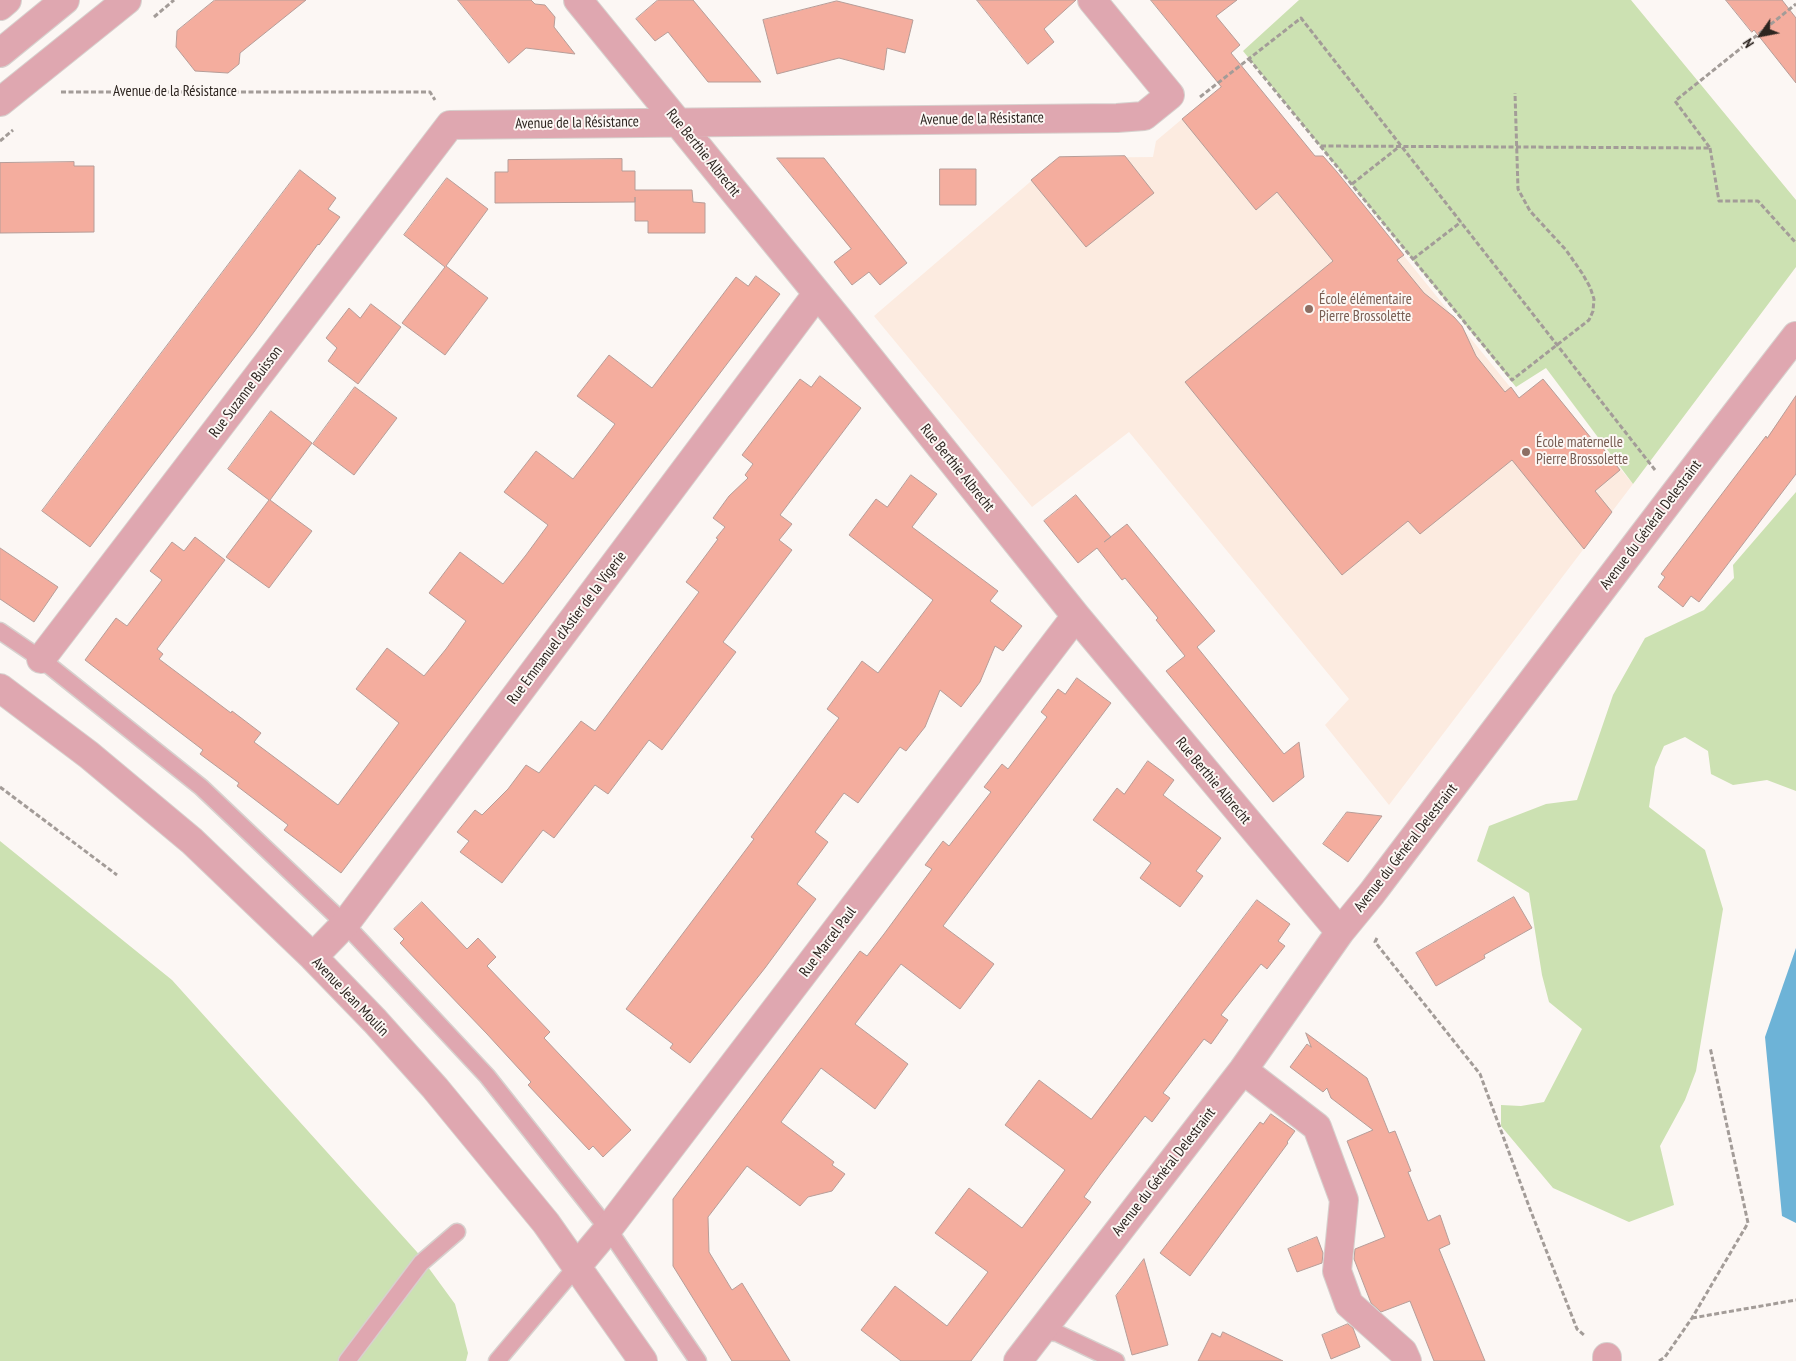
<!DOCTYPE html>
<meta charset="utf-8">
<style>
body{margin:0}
#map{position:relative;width:1796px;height:1361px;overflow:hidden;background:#fcf7f4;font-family:"PT Sans Narrow",sans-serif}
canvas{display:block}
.north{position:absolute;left:1736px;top:10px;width:50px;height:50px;-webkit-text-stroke:4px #fcf7f4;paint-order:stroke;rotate:237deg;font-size:14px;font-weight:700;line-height:20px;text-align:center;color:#2d2520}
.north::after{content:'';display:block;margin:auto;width:18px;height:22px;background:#2d2520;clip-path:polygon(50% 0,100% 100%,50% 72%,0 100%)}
</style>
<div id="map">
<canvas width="1796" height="1361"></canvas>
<div class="north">N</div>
</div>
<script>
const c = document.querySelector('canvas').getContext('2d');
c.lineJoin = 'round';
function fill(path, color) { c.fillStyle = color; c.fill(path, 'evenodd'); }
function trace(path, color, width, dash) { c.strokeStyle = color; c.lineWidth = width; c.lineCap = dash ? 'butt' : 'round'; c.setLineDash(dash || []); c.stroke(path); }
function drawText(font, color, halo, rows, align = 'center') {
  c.font = font + ' "PT Sans Narrow",sans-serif'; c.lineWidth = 4; c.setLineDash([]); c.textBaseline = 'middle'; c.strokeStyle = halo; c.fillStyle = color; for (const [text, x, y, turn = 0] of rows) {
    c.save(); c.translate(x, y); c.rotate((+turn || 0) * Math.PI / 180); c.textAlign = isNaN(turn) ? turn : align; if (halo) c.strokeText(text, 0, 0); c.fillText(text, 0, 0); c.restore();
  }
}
fill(new Path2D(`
 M1207 98 1294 155 1323 156 1519 398 1543 379 1600 448 1602 447 1633 484 1389 805 1325 725 1349 699 1129 432 1032 507 874 316 1058 158 1153 157 1156 141Z`), '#fcebe0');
fill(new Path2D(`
 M1299 0H1631L1796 200V267L1633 484 1546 368 1516 387 1243 51Z
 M1796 492V791L1767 780 1733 785 1711 774 1708 751 1685 737 1664 746 1655 767 1649 807 1705 850 1723 909 1696 1071 1685 1100 1660 1146 1674 1205 1629 1222 1553 1188 1501 1126V1105L1521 1106 1544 1102 1582 1029 1549 1002 1542 975 1529 893 1477 861 1489 826 1546 804 1577 800 1613 695 1645 638 1704 610 1734 578 1733 565Z
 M0 841 172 980 417 1252 455 1304 468 1353 466 1361H0Z`), '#cce1b2');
fill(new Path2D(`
 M1796 948V1223L1782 1216 1765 1037Z`), '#6db3d7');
const building = new Path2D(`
 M215 0H306L240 53 239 64 228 73 195 71 176 47 177 31Z
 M458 0H531L535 4 545 5 555 17 554 27 575 54 526 48 509 63Z
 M658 0H693L761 82H708L668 32 655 41 636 19Z
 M977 0H1076L1044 29 1054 42 1028 64Z
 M1151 0H1237L1216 16 1240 45 1231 53 1315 156H1323L1337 172 1404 255 1397 260 1424 293 1454 317 1462 326 1476 356 1505 392 1511 387 1519 398 1543 379 1600 449 1602 447 1620 470 1595 491 1612 512 1584 549 1512 460 1420 534 1408 521 1342 575 1185 382 1333 261 1277 192 1256 210 1182 119 1221 87Z
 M1726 0H1782L1796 18V83L1754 30 1752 32Z
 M837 1 913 20 905 53 887 48 884 70 839 58 777 74 763 20Z
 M1125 156 1154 193 1086 247 1031 180 1059 157Z
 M777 158H824L907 263 880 285 869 272 852 285 834 262 851 249Z
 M622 159V171H635V190H692L693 202 705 203V233H648V221H635V197V202L495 203V172H508V160Z
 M74 162V166H94V232L0 233V163Z
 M940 169H976V205H940Z
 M300 170 336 198 328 209 340 217 319 245 318 244 254 332 90 547 42 511Z
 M447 178 488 209 446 266 488 298 445 355 402 323 445 267 404 235Z
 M756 276 780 294 341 873 284 830 288 825 237 786 239 783 200 754 203 750 85 660 116 618 127 626 162 580 150 571 172 542 184 551 195 537 225 560 157 649 163 654 159 659 231 713 232 711 261 733 254 742 338 805 399 723 356 689 387 648 424 676 446 649 466 621 429 593 460 552 503 584 526 555 548 525 504 492 536 451 573 479 594 452 615 424 577 396 609 355 652 388 736 277 748 286Z
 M371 304 401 327 358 384 328 361 337 348 326 338 349 308 360 318Z
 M820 376 861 408 780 515 792 524 779 540 792 550 723 642 736 652 662 750 649 740 608 794 595 785 554 838 543 830 502 883 460 852 469 841 457 832 475 810 482 815 508 789 526 765 539 773 581 721 595 731 699 592 686 582 718 539 716 538 725 527 713 518 729 496 748 478 745 475 753 464 742 455 800 379 811 387Z
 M355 387 397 418 354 475 313 444Z
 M1796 396V474L1699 602 1691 596 1683 607 1658 587 1665 577 1661 574 1766 436 1767 438Z
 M271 411 312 443 270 500 312 531 269 588 226 557 269 500 228 469Z
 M911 475 937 494 912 527 998 591 990 601 1022 626 1003 651 995 646 980 682 961 707 940 690 925 727 906 751 900 747 858 803 844 793 815 832 828 842 797 884 816 899 765 968 690 1063 670 1048 673 1044 626 1009 754 839 751 837 839 718 827 709 862 661 878 673 933 600 849 535 876 499 887 507Z
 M1076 495 1111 537 1104 542 1127 524 1215 631 1197 647 1284 754 1299 742 1304 777 1273 802 1166 671 1185 656 1156 620 1158 618 1125 578 1122 580 1097 548 1078 563 1044 521Z
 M0 548 58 587 34 622 0 599Z
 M1077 678 1111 703 943 926 994 964 960 1009 901 964 855 1024 908 1064 875 1109 821 1068 781 1122 834 1162 832 1165 845 1174 832 1191 808 1197 800 1206 747 1166 708 1217 709 1252 732 1290 742 1283 790 1361H732L673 1266V1199L860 951 867 956 884 934 932 869 925 865 943 841 949 846 991 792 984 787 1002 764 1008 769 1047 717 1041 712 1058 689 1065 694Z
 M1148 761 1174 780 1163 795 1221 838 1196 871 1203 876 1180 907 1140 878 1151 863 1093 820 1117 788 1124 794Z
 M1347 812 1382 816 1348 862 1323 844Z
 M1514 897 1532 928 1484 955 1485 958 1436 986 1416 953Z
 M1257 900 1290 924 1278 941 1285 946 1267 969 1261 964 1221 1015 1228 1020 1211 1044 1204 1039 1163 1093 1170 1098 1152 1122 1145 1116 1100 1175 1084 1197 1091 1202 971 1361H901L861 1330 895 1286 947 1326 988 1272 935 1233 969 1188 1022 1228 1065 1170 1005 1125 1039 1080 1091 1119Z
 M422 902 467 949 478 938 496 957 487 966 550 1032 544 1038 631 1130 603 1157 593 1146 589 1150 528 1085 531 1082 487 1034 400 943 404 939 394 929Z
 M1306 1033 1367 1078 1389 1133 1395 1131 1411 1171 1408 1172 1428 1221 1440 1215 1450 1244 1439 1249 1485 1361H1434L1410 1301 1381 1312 1371 1303 1354 1259 1355 1249 1385 1237 1347 1141 1373 1130 1331 1098 1327 1088 1323 1092 1290 1067 1307 1044 1311 1047Z
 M1271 1114 1295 1131 1287 1142 1288 1143 1190 1276 1160 1253 1260 1122 1263 1124Z
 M1317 1237 1323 1253 1322 1263 1297 1272 1288 1249Z
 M1144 1259 1168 1345 1132 1355 1116 1296Z
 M1348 1324 1353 1328 1360 1347 1331 1359 1322 1335Z
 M1223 1332 1283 1361H1198L1212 1333 1220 1337Z`);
fill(building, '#f4ad9e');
trace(building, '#b69d98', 1);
const lane = new Path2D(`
 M0 631 41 659 201 787 345 924 487 1076 608 1229 698 1361
 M1041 1331 1057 1333 1116 1361
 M347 1361 421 1263 457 1232
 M497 1361 577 1266`);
const street = new Path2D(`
 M578 0 839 320 1076 616 1340 932
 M0 6 7 0
 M0 53 65 0
 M0 102 127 0
 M41 659 450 125 1117 118 1144 116 1170 95 1092 0
 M0 688 89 755 192 841 313 957 375 1021 435 1088 546 1223 643 1361
 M313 957 345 924 817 294
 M1243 1070 1317 1127 1344 1200 1337 1271 1349 1304 1403 1352 1407 1361
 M577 1266 608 1229 1076 616
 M1018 1361 1243 1070 1340 932 1372 893C1513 707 1653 520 1796 336
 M1607 1361V1357`);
trace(lane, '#d7d1ce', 19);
trace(street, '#d7d1ce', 30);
trace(new Path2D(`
 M154 17 174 0
 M1249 59 1512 380 1589 320 1593 311 1594 299 1590 287 1582 273 1566 250 1530 211 1518 189 1515 93
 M61 92H430L435 100
 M1200 97 1301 18 1655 470
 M0 141 13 130
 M1321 146 1710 148 1675 101 1796 4
 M1710 148 1719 201H1758L1796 243
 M1352 184 1400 146
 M1413 259 1461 222
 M0 787 117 875
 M1377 938 1375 942 1480 1074 1530 1209 1577 1329 1585 1336
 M1692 1318 1796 1300
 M1659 1361 1665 1357 1692 1318 1748 1223 1710 1047`), '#a39c98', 3, [5, 2.5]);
trace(lane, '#dfa7b0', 16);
trace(street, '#dfa7b0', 28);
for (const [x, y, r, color] of [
 [1309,309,5,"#8d6e63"],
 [1526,452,5,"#8d6e63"]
]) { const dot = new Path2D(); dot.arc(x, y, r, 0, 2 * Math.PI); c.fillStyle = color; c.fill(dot); trace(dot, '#fcf7f4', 2); }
drawText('15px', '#2d2520', '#fcf7f4', [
 ["Avenue de la Résistance",175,92],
 ["Avenue de la Résistance",982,119,-1],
 ["Avenue de la Résistance",577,123,-1],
 ["Rue Berthie Albrecht",703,153,51],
 ["Rue Suzanne Buisson",246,392,-53],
 ["Rue Berthie Albrecht",957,468,51],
 ["Avenue du Général Delestraint",1651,525,-53],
 ["Rue Emmanuel d'Astier de la Vigerie",567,628,-53],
 ["Rue Berthie Albrecht",1213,781,50],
 ["Avenue du Général Delestraint",1406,848,-52],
 ["Rue Marcel Paul",828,942,-53],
 ["Avenue Jean Moulin",350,997,46],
 ["Avenue du Général Delestraint",1164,1172,-52]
]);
drawText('15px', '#785e54', '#fcf7f4', [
 ["École élémentaire",1319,300],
 ["Pierre Brossolette",1319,317],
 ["École maternelle",1536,443],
 ["Pierre Brossolette",1536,460]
], 'left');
</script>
